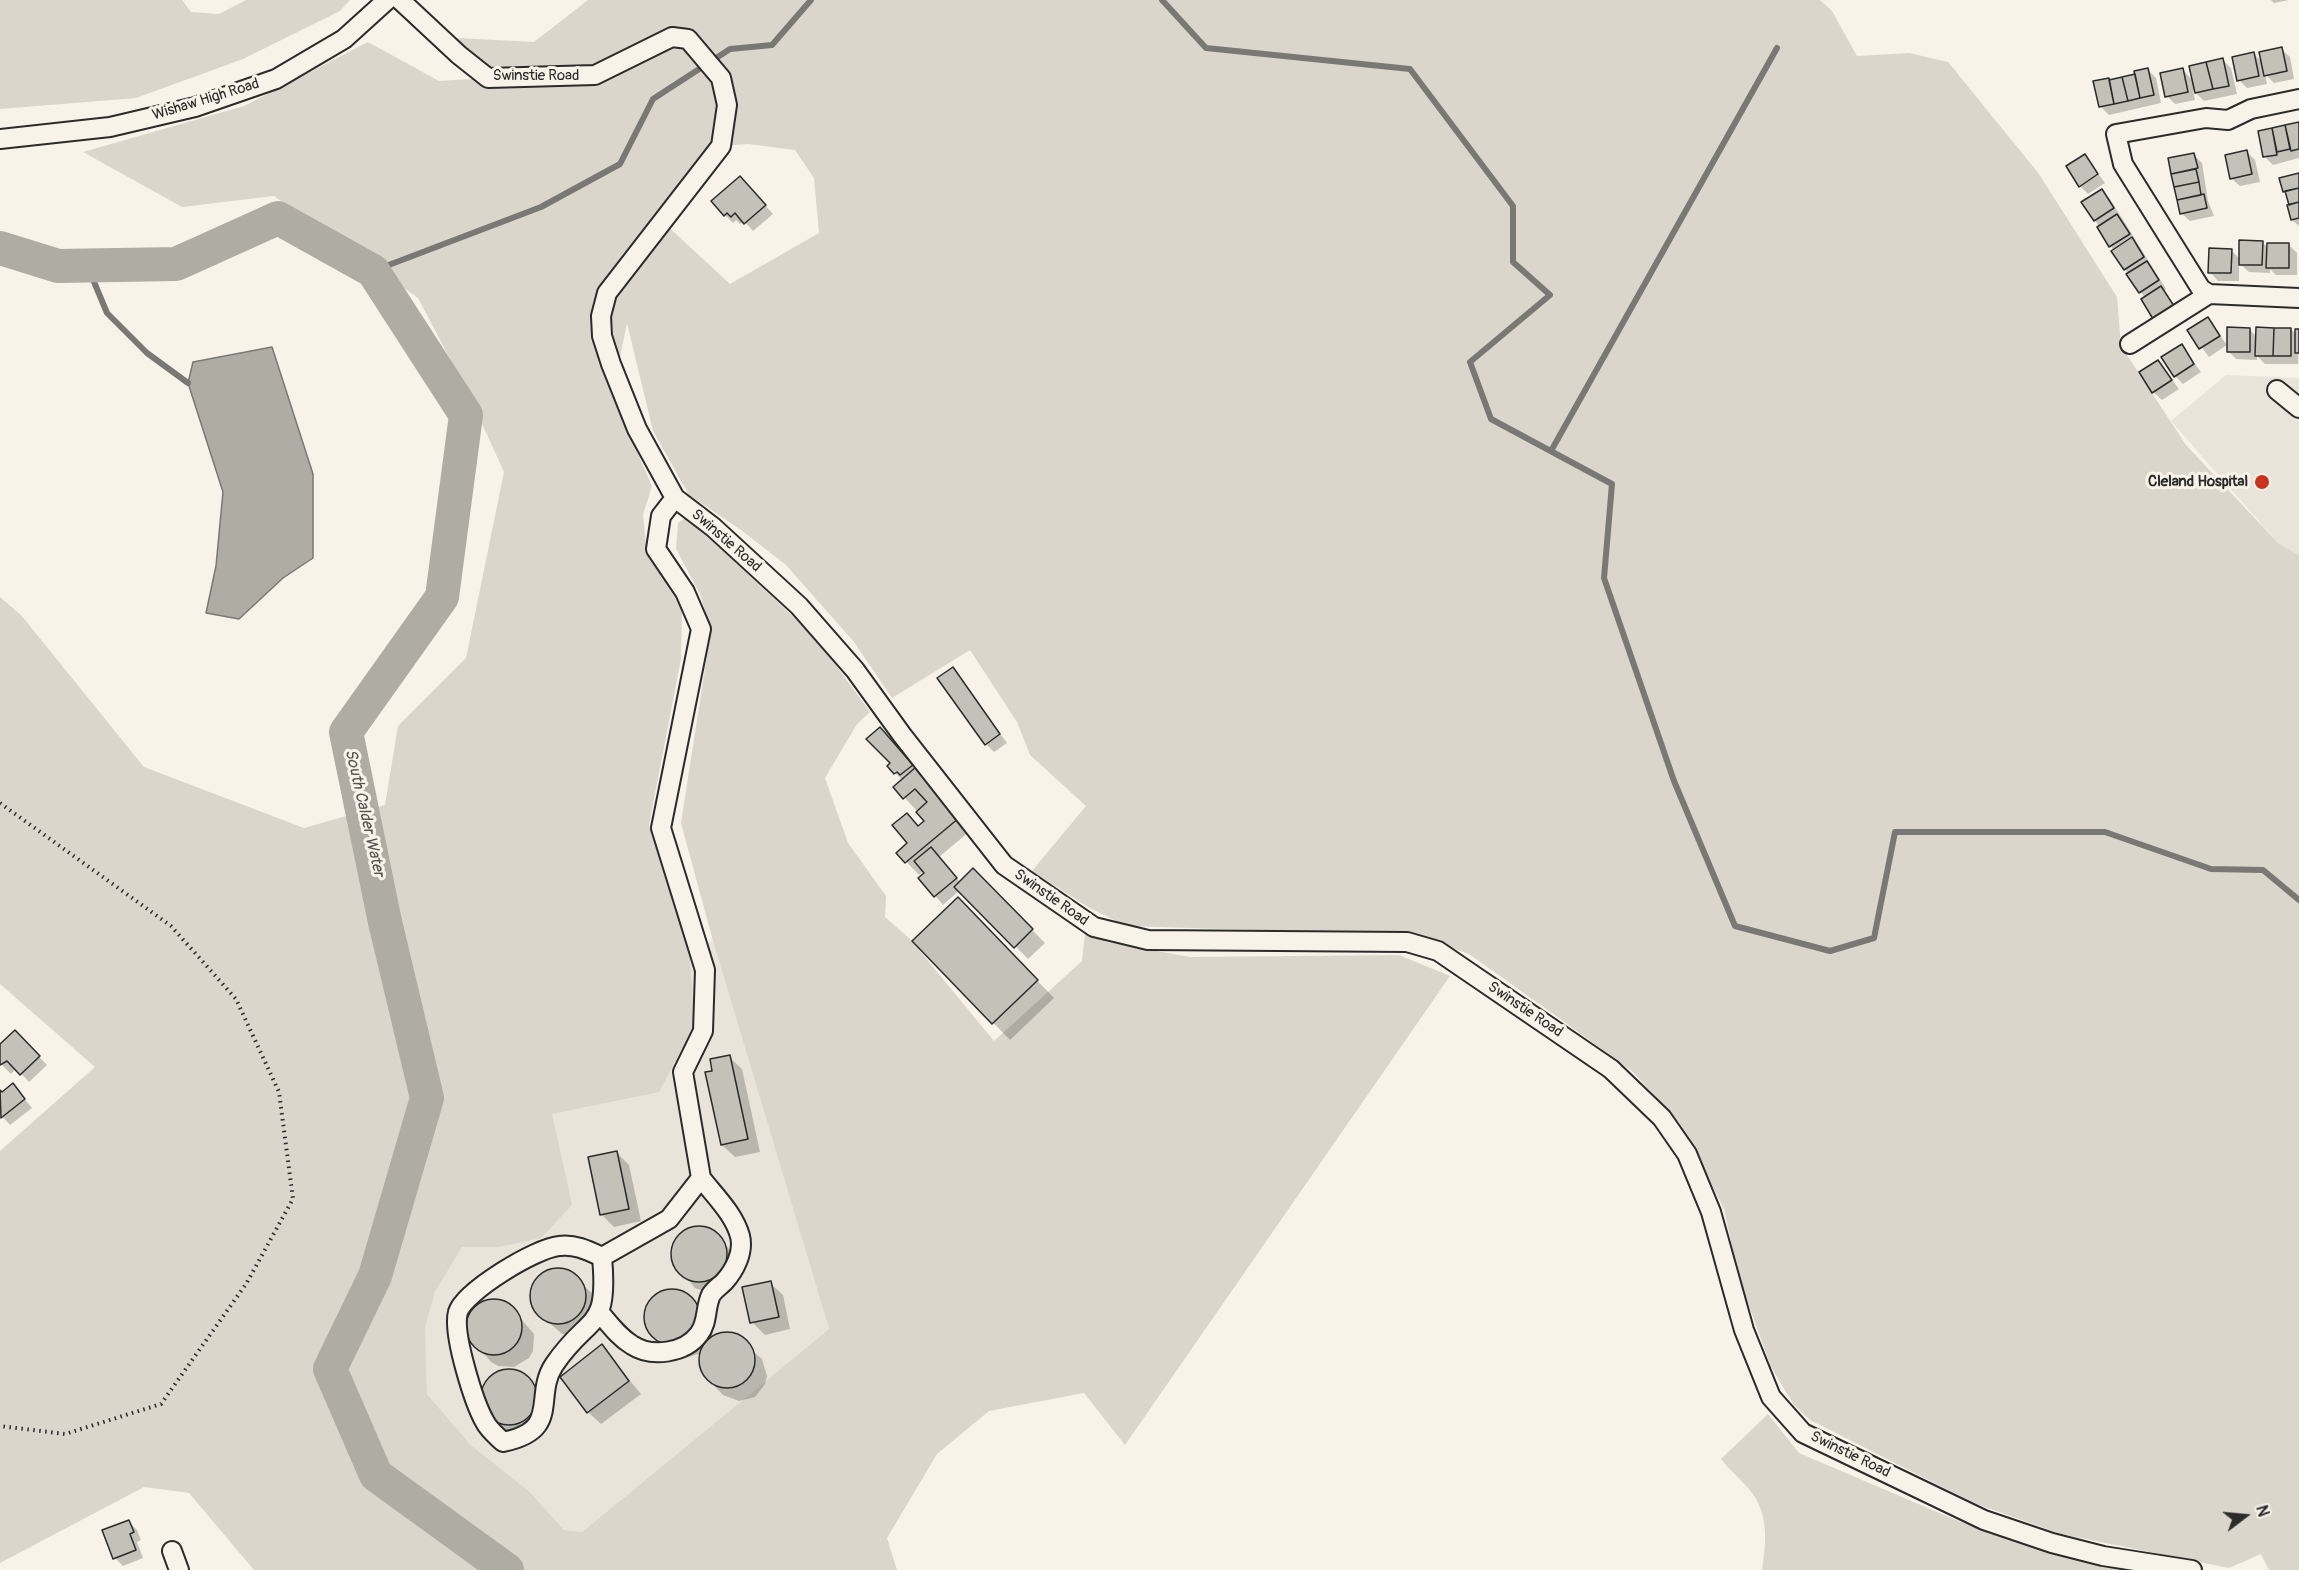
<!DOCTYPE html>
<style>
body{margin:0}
#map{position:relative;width:2299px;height:1570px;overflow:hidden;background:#f7f3e8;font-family:Pangolin,sans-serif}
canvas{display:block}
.north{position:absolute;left:2215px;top:1486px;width:60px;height:60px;-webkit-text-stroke:4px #f7f3e8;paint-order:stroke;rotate:74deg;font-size:16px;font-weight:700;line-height:24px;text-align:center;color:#2b2b2b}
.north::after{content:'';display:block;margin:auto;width:21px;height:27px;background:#2b2b2b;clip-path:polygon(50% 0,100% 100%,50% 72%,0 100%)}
</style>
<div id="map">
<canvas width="2299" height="1570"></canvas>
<div class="north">N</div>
</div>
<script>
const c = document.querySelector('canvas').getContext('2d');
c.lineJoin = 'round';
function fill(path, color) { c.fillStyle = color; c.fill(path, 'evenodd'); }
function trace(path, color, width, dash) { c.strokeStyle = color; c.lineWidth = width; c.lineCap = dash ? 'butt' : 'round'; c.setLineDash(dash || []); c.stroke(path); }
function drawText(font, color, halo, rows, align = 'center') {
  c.font = font + ' Pangolin,sans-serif'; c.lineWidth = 6; c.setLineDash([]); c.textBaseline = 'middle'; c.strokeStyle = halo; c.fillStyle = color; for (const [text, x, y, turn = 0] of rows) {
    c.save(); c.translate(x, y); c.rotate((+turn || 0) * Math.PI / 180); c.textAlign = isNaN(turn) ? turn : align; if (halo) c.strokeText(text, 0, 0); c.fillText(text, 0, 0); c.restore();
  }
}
fill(new Path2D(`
 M2226 375 2299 378V555L2278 543 2171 421Z
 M713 941 829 1329 582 1532 564 1530 530 1492 471 1445 427 1394 424 1327 435 1292 462 1246 499 1247 552 1113 689 948Z`), '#e8e4da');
fill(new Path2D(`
 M0 0H182L191 12 219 14 246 0H350L340 11 243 59 136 98 0 109Z
 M588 0H1820L1832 11 1857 56 1909 53 1948 62 2039 174 2117 297 2121 346 2186 445 2278 543 2299 555V1570H2269L2261 1554 2229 1568 2061 1534 1974 1503 1810 1420 1794 1405 1771 1367 1738 1275 1724 1209 1680 1124 1633 1072 1559 1018 1469 954 1417 935 1126 926 1088 907 1032 871 1086 806 1030 755 1017 722 970 650 892 698 854 642 786 565 741 530 689 495 653 431 627 323 612 396 652 486 643 515 647 555 682 609 681 659 649 825 689 948 695 1024 659 1092 552 1114 572 1205 541 1238 499 1247H462L435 1292 425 1327 427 1394 471 1445 530 1492 564 1530 582 1532 829 1329 713 941 681 823 711 630 700 594 676 549 678 523 687 517 816 638 870 712 857 724 825 778 848 843 886 896 885 917 910 939 994 1041 1082 961 1085 933 1107 942 1190 957 1399 955 1450 976 1125 1445 1084 1393 989 1411 937 1454 887 1538 897 1570H254L189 1493 144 1487 0 1563V1151L95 1067 0 984V597L21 615 144 767 304 828 385 805 398 726 466 658 504 472 469 395 418 298 274 196 182 207 83 152 244 106 368 42 439 81 488 78 459 55 457 38 534 42ZM748 144 795 150 814 178 819 233 730 284 662 221 721 146Z
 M1768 1414 1799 1453 1956 1520 2005 1538 2138 1570H1762C1766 1544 1769 1516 1752 1493 1743 1481 1730 1471 1721 1459Z`), '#dad6cc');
const water = new Path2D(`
 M272 347 313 474V558L283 578 239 619 206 613 216 566 223 492 188 383 193 362Z`);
fill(water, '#afaca4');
trace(water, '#7a7874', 1.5);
fill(new Path2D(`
 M2271 0H2289L2274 3Z
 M2281 49 2290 57 2294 79 2274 83 2265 74 2267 84 2247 88 2239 80 2254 54 2263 63Z
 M2223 60 2231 68 2237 94 2204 101 2193 90 2195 100 2175 104 2167 96 2182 69 2193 81Z
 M2148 70 2156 78 2161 103 2109 115 2100 106 2109 81Z
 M2299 123V158L2273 165 2265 157 2260 132Z
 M2247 152 2255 160 2260 182 2240 186 2231 178Z
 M2194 155 2202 163 2208 201 2214 216 2190 221 2181 213 2170 160Z
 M2085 156 2105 183 2088 194 2080 186Z
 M2299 174V226L2292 220 2287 194 2284 191Z
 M748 186 773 214 753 231 744 221 740 224 736 220 733 223 725 215Z
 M2101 191 2110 199 2166 289 2163 291 2181 314 2145 298 2125 269 2095 220Z
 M2262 242 2268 248 2289 245 2297 253V275H2276L2270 269V273L2249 272 2239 263V281H2218L2210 272 2231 250 2241 260Z
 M2208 319 2227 345 2209 357 2189 330Z
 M2249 329 2257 337 2291 329 2297 336 2299 330 2298 364H2265L2257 356V360L2236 359 2228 351Z
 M2182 346 2201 372 2183 384 2175 376Z
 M2158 362 2179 389 2162 400 2153 392Z
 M953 669 1007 743 994 752 986 744Z
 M888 737 970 831 939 857 960 882 973 870 1045 943 1028 959 960 890 943 905 920 878 926 873 923 871 919 875 898 853 909 843 907 815 919 827 926 821 895 787 903 781 889 766 892 764Z
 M975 916 1054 998 1010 1040 914 941Z
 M15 1032 47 1065 29 1082 16 1068 11 1074 0 1063V1046Z
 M729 1057 742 1069 760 1152 735 1157 722 1145 714 1072Z
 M13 1085 32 1108 10 1125 0 1114V1092L2 1094Z
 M617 1153 629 1165 641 1221 614 1227 601 1214Z
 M698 1227 715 1232 738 1260 711 1294 695 1288 673 1261 674 1245 677 1238 690 1229Z
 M557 1269 566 1270 593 1294 598 1311 578 1335 562 1334 535 1310 531 1295 532 1287 541 1274Z
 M770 1283 783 1295 790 1329 765 1335 752 1322Z
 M672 1290 680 1291 708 1315 713 1332 711 1339 726 1334 734 1335 762 1359 767 1376 765 1384 755 1397 739 1401 723 1395 704 1375 700 1360 702 1353 684 1358 669 1351 650 1332 646 1324 647 1308 656 1296Z
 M493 1300 510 1306 534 1334 533 1351 529 1358 514 1367 498 1366 491 1362 468 1334 467 1326 472 1312 485 1302Z
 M601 1346 641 1394 601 1424 588 1412Z
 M508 1370 517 1371 545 1395 521 1437 505 1431 483 1404 484 1388 493 1376Z
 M129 1522 137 1530 141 1540 137 1542 143 1558 123 1566 115 1558Z`), '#0003');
trace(new Path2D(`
 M1162 0 1206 48 1410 69 1513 206V262L1550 295 1470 362 1491 419 1612 484 1604 578 1674 781 1735 926 1830 951 1874 938 1895 832H2105L2211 869 2263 870 2299 900
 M87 265 107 313 147 353 188 383
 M373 271 541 207 620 164 653 99 730 49 772 45 811 0
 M1551 451 1777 48`), '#7a7874', 6);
trace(new Path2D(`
 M0 248 58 266 176 264 278 218 373 271 466 415 442 597 346 732 385 922 427 1098 375 1276 330 1369 376 1475 507 1570`), '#afaca4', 34);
const building = new Path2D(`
 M2282 47 2287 71 2264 76 2259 52Z
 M2254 52 2259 76 2237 81 2232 57Z
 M2223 58 2229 86 2213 89 2206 62Z
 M2206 62 2213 89 2195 93 2189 66Z
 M2148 68 2154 95 2140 98 2134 71Z
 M2183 68 2188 92 2165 97 2160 73Z
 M2135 74 2140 98 2128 101 2122 77Z
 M2122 77 2128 101 2114 104 2109 80Z
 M2109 78 2114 104 2099 107 2093 81Z
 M2299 122V149L2291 151 2285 125Z
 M2285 125 2290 149 2277 152 2272 128Z
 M2272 128 2277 155 2263 157 2258 131Z
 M2247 150 2252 174 2230 179 2225 155Z
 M2194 153 2198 168 2171 174 2168 158Z
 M2085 154 2098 174 2079 187 2066 166Z
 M2196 169 2199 182 2174 187 2171 174Z
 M2299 173V188L2283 192 2279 178Z
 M740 176 766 205 744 224 735 213 731 217 727 213 724 216 711 201Z
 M2199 182 2201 195 2177 200 2174 187Z
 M2299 188V202L2289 205 2285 191Z
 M2102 189 2114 208 2094 221 2081 202Z
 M2204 194 2207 208 2180 214 2177 200Z
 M2299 202V218L2291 220 2287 205Z
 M2117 214 2130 234 2109 247 2097 227Z
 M2132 237 2144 257 2124 270 2111 251Z
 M2239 240 2263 241 2262 265H2239Z
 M2267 243H2289V268H2266Z
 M2209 248 2232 249 2231 273H2208Z
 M2147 261 2159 280 2139 293 2126 274Z
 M2161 286 2174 306 2153 319 2141 299Z
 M2208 317 2220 336 2199 349 2187 330Z
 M2227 327 2250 328V352H2227Z
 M2256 327 2274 328 2273 356H2255Z
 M2274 328H2291V356H2273Z
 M2295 329H2299V353H2295Z
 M2182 344 2194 364 2174 377 2161 357Z
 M2158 360 2172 380 2152 393 2139 372Z
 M953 667 1000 734 985 745 937 678Z
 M880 727 913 765 900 775 897 772 894 774 887 766 890 763 866 739Z
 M916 767 959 818 905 863 896 853 907 843 892 825 907 813 918 826 924 821 916 812 927 802 915 789 903 799 893 787Z
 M931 847 957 878 934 897 918 878 924 873 914 861Z
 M973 868 1033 929 1014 948 954 887Z
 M958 897 1038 980 992 1024 912 941Z
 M15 1030 40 1056 20 1075 7 1061 0 1065V1044Z
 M730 1055 748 1139 721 1145 705 1072 712 1071 710 1059Z
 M13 1083 25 1099 1 1118 0 1090 2 1092Z
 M617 1151 629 1209 600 1215 588 1157Z
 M671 1254a28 28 0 1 1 56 0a28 28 0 1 1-56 0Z
 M530 1296a28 28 0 1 1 56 0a28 28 0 1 1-56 0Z
 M771 1281 779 1317 750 1323 742 1287Z
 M644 1317a28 28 0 1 1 56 0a28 28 0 1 1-56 0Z
 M466 1327a28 28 0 1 1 56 0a28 28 0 1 1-56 0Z
 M699 1360a28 28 0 1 1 56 0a28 28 0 1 1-56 0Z
 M602 1344 629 1381 587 1413 560 1377Z
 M481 1397a28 28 0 1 1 56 0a28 28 0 1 1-56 0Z
 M129 1520 134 1532 130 1534 136 1550 113 1559 102 1530Z`);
fill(building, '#c4c1b9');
trace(building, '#2b2b2b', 1.5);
const minor = new Path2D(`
 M400 0 459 55 488 78 595 75 672 37 688 39 721 78 727 105 721 146 607 293 601 316 602 336 611 364 637 429 675 498 713 527 799 606 855 670 902 735 1004 865 1094 927 1148 940 1407 942 1438 951 1611 1069 1662 1118 1687 1154 1711 1212 1744 1330 1771 1397 1803 1433 1984 1520 2052 1543 2103 1556 2192 1570
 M2299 99 2251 109 2228 120 2206 118 2116 134 2123 164 2201 289 2209 294 2299 298
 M0 139 110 127 195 107 276 79 344 39 387 0
 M2130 344 2209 294
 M2277 390 2299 408
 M602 1257C609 1333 589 1313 554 1365 533 1397 562 1430 503 1442 497 1436 489 1430 485 1422 474 1403 452 1333 458 1312 465 1291 536 1248 559 1246 575 1244 587 1250 602 1257L669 1219 701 1178 683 1072 703 1031 705 970 661 828 701 629 685 592 656 549 661 516 675 498
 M600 1313C610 1325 619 1337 632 1345 652 1358 685 1353 699 1334 708 1323 705 1307 711 1295 714 1290 720 1286 724 1282 735 1270 744 1252 740 1236 734 1214 715 1196 701 1178
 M172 1551 179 1570`);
trace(minor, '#2b2b2b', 22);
trace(new Path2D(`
 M0 803 171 926 236 999 279 1092 293 1199 246 1284 161 1404 65 1434 0 1426`), '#2b2b2b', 4, [1.5, 4.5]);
trace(minor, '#f7f3e8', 18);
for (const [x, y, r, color] of [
 [2262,482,8,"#c8321e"]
]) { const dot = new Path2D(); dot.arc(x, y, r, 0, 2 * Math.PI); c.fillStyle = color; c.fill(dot); trace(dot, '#f7f3e8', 2); }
drawText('15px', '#2b2b2b', '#f7f3e8', [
 ["Swinstie Road",536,76],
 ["Wishaw High Road",206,100,-17],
 ["Swinstie Road",726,541,41],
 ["Swinstie Road",1051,898,35],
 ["Swinstie Road",1525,1010,34],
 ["Swinstie Road",1850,1455,26]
]);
drawText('bold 15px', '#2b2b2b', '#f7f3e8', [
 ["Cleland Hospital",2248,482]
], 'right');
drawText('italic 16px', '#53524f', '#f7f3e8', [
 ["South Calder Water",364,813,77]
]);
</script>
